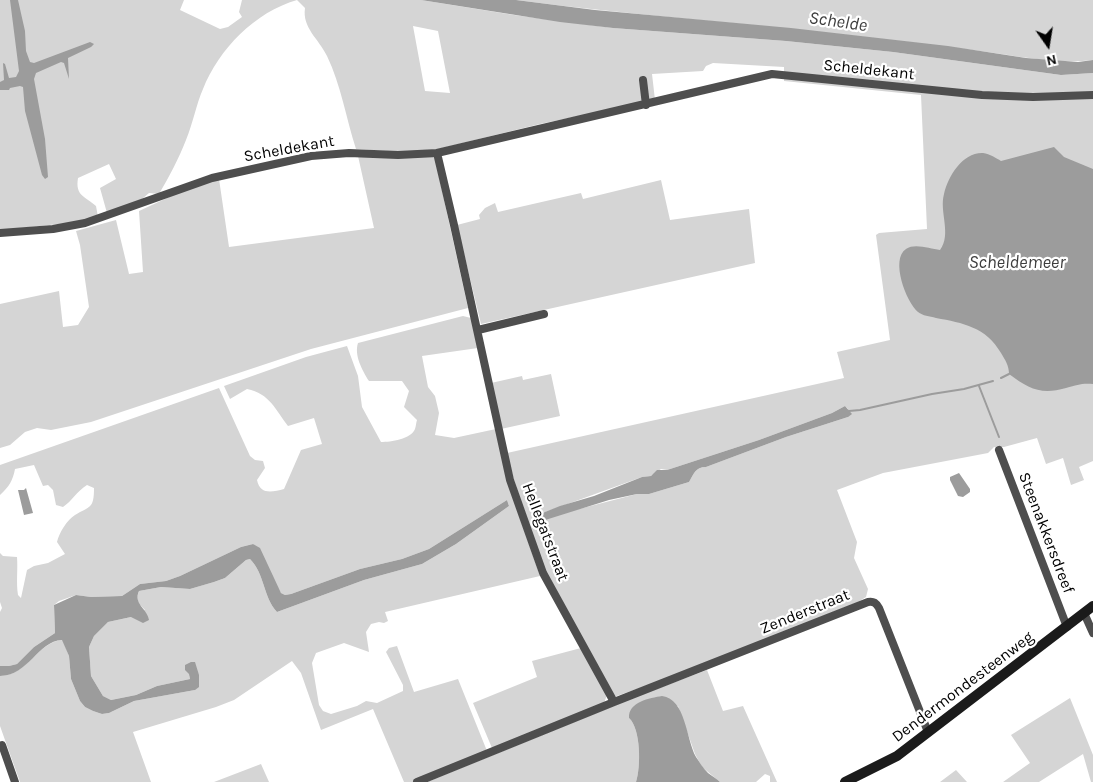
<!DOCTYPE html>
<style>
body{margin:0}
#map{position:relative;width:1093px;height:782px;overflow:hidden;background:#fff;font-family:Karla,sans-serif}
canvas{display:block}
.north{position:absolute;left:1023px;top:20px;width:50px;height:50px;-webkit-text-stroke:4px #fff;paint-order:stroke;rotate:167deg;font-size:14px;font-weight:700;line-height:20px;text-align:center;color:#000}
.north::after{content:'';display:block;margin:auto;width:18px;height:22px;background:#000;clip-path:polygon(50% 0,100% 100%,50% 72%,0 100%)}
</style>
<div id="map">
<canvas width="1093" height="782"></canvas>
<div class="north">N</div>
</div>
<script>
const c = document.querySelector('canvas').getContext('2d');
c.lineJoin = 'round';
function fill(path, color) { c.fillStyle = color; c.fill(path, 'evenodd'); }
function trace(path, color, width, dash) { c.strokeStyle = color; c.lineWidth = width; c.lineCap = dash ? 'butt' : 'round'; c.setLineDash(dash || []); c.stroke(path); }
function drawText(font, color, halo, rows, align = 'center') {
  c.font = font + ' Karla,sans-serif'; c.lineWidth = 4.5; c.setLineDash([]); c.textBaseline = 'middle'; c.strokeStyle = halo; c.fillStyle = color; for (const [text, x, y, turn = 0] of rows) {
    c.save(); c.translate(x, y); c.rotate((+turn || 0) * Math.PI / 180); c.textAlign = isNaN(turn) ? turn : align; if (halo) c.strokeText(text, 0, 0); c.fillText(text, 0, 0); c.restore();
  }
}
fill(new Path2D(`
 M0 0H184L180 10 220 29 228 27 242 17 239 12 242 0H297C255 12 219 49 203 89 196 105 193 123 186 140 179 158 169 177 159 194L149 193 142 199 107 213 100 188 116 179 109 164 78 178C75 196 85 196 96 206L98 217 69 223 0 230Z
 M297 0H421L514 15 613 28 786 41 893 52 1061 75 1093 73V461L1079 467 1084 480 1071 485 1063 458 1046 464 1037 438 1004 447H994L988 453 883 473 837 490 857 542 854 558 868 589 866 597 858 602 665 679 614 697 546 572 514 480 507 453 844 378 837 352 890 340 876 235 879 233 927 229 921 95 784 81V67L713 63 706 66 703 71 652 74 655 100 540 124 438 149 404 152 356 149C346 118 341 85 327 56 319 39 302 28 305 8ZM413 26 438 31 450 93 425 91ZM845 406 848 409V417L786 437 706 467C695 467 694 474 689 482L649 494H637L579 509 540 514 642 477 651 476 661 469 667 470 759 440 832 413Z
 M516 0H1093V60C1058 64 1022 57 987 52 952 47 917 43 882 39 760 24 638 16 516 0Z
 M358 156 433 157 435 159 468 308 311 349 91 422 51 430 37 428 25 432 10 445 0 448V304L59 291 63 327 78 325 89 307 80 245 76 231 116 220 129 274 143 272 139 211 180 192 219 179 229 247 374 228Z
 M661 180 670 220 749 209 755 263 481 324 457 225 480 219 479 215 485 208 495 203 498 212 581 193 583 199Z
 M463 316 471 318 478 348 422 356 428 387 435 396 439 413 435 435 454 438 496 429 508 484 540 576 385 612 388 621 384 623 379 622 371 624 366 632 369 652 344 643 316 653 312 663 319 705 323 711 331 714 357 706 366 701 377 703 403 691V685L386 652 389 648 397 646 414 692 458 679 487 751 412 782H404L373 709 321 730 301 673 292 661 234 700 216 707 133 732 151 782H20L0 726V676C27 676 38 641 63 640L69 656 71 679 80 701 85 707 93 711 102 714 109 713 134 701 195 690 189 674 190 679 157 686 136 695 111 700 103 696 91 676 89 647 94 636 108 622 131 617 145 610C139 604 135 600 139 591L161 587 190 589 214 582 225 578 246 560 250 559C265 574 263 597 277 612L364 580 422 564 456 544 509 506 507 500 429 549 402 559 360 569 291 594 285 595 281 593 253 544 241 547 180 576 166 581 140 584 122 596 91 597 76 595 59 601 54 605 55 633 34 647 17 664 9 666H0V612L2 608 0 602V553L3 556 17 557C18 570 16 582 18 595L21 598 27 570 34 566 48 563 65 554 57 542C59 533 67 520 75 515 90 506 94 509 94 488L87 485C77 491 72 501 63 507L56 505 53 490 48 485 43 486 34 465 15 469C13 480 9 487 0 495V465L219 388 250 456 255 460 263 461 265 468 257 480C260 495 272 492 284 489L301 450 322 444 314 418 288 426C275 409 270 394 247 389L230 399 224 386 306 357 347 346 358 376 362 407 381 442C391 442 411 439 415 429 416 426 416 423 417 420L404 407 409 391 402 381H369C362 370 354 355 358 343Z
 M551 374 560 416 501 429 491 383 522 376 523 380Z
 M581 648 607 695 604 703 492 748 473 703 537 677 532 661Z
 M707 670 723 711 743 706 777 782H770V776L765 774 756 782H720L702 767 695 754 678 706 629 718C641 729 641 767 636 782H427L638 696Z
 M1070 698 1093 755V782H1091L1083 754 1039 782H1003L1030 763 1011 735Z
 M261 764 269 782H214Z
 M956 770 967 782H940Z`), '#d5d5d5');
fill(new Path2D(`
 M10 0H18L25 31 26 51 30 62 34 63 90 42 94 44 91 47 68 58 69 79 64 63 61 62 36 73 34 79 45 139 48 177 45 179 42 175 25 111 23 87 20 86 10 88 9 90H0V82L4 80 3 63 5 64 9 78 16 77 19 71Z
 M421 0H516L595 10 791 28 948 46 1026 58 1078 62 1093 60V73L1061 75 893 52 786 41 613 28 560 22Z
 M1054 147 1064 157 1093 169V384C1081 383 1078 385 1066 388 1041 395 1029 389 1009 374 1009 365 1005 360 1001 353 986 327 963 323 936 318 929 316 923 316 918 312 906 302 890 259 906 249 915 243 930 249 940 250 952 234 939 212 944 194 948 176 963 152 983 153 990 154 996 158 1001 161Z
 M845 406 852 414 848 417 786 437 706 467C695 467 694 474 689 482L649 494H637L609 500 542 521 540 514 560 506 594 496 642 477 651 476 657 470H667L759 440 832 413Z
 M959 473 970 489V492L963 497 958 496 950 480V477Z
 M26 488 33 513 24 515 18 490H24Z
 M507 500 509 506 456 544 422 564 364 580 277 612C263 597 265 574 250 559L246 560 225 578 214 582 190 589 161 587 139 591C133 604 147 608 149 620L143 623 131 617 108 622 94 636 89 647 91 676 103 696 111 700 136 695 157 686 190 679 189 674 185 670V665L191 662H195L199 675V687L195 690 134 701 109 713 102 714 93 711 85 707 80 701 71 679 69 656 62 640C38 641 28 676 0 676V666H9L17 664 34 647 55 633 54 605 76 595 91 597 122 596 140 584 166 581 180 576 241 547 253 544 260 548 281 593 285 595 291 594 360 569 402 559 429 549Z
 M662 696C686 699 686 739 696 757 700 763 703 768 708 773 712 776 717 779 720 782H636C641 767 641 729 629 718 628 702 650 698 662 696Z`), '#9c9c9c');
trace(new Path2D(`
 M1001 378 1009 374
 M979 386 999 437
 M849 411 860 410 932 394 964 389 993 381`), '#9c9c9c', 2);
trace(new Path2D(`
 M643 80 646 105
 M437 153 454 225 510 480 543 573 614 702
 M0 233 53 229 85 223 212 178 311 156 349 153 398 155 437 153 772 74 982 95 1033 97 1093 95
 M478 330 544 314
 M999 450 1067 627
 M1084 613 1093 633
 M2 745 15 782
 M417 782 614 702 868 602C874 601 876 603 879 608L928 732`), '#4e4e4e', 8);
trace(new Path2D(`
 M845 782 897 756 1093 606`), '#1b1b1b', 10);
drawText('16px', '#000', '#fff', [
 ["Scheldekant",869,70,6],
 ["Scheldekant",289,149,-10],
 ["Hellegatstraat",545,532,69],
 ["Steenakkersdreef",1046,533,69],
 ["Zenderstraat",805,612,-22],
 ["Dendermondesteenweg",963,687,-37]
]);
drawText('italic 18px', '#3d3d3d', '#fff', [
 ["Schelde",838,22,8],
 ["Scheldemeer",1017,263]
]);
</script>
